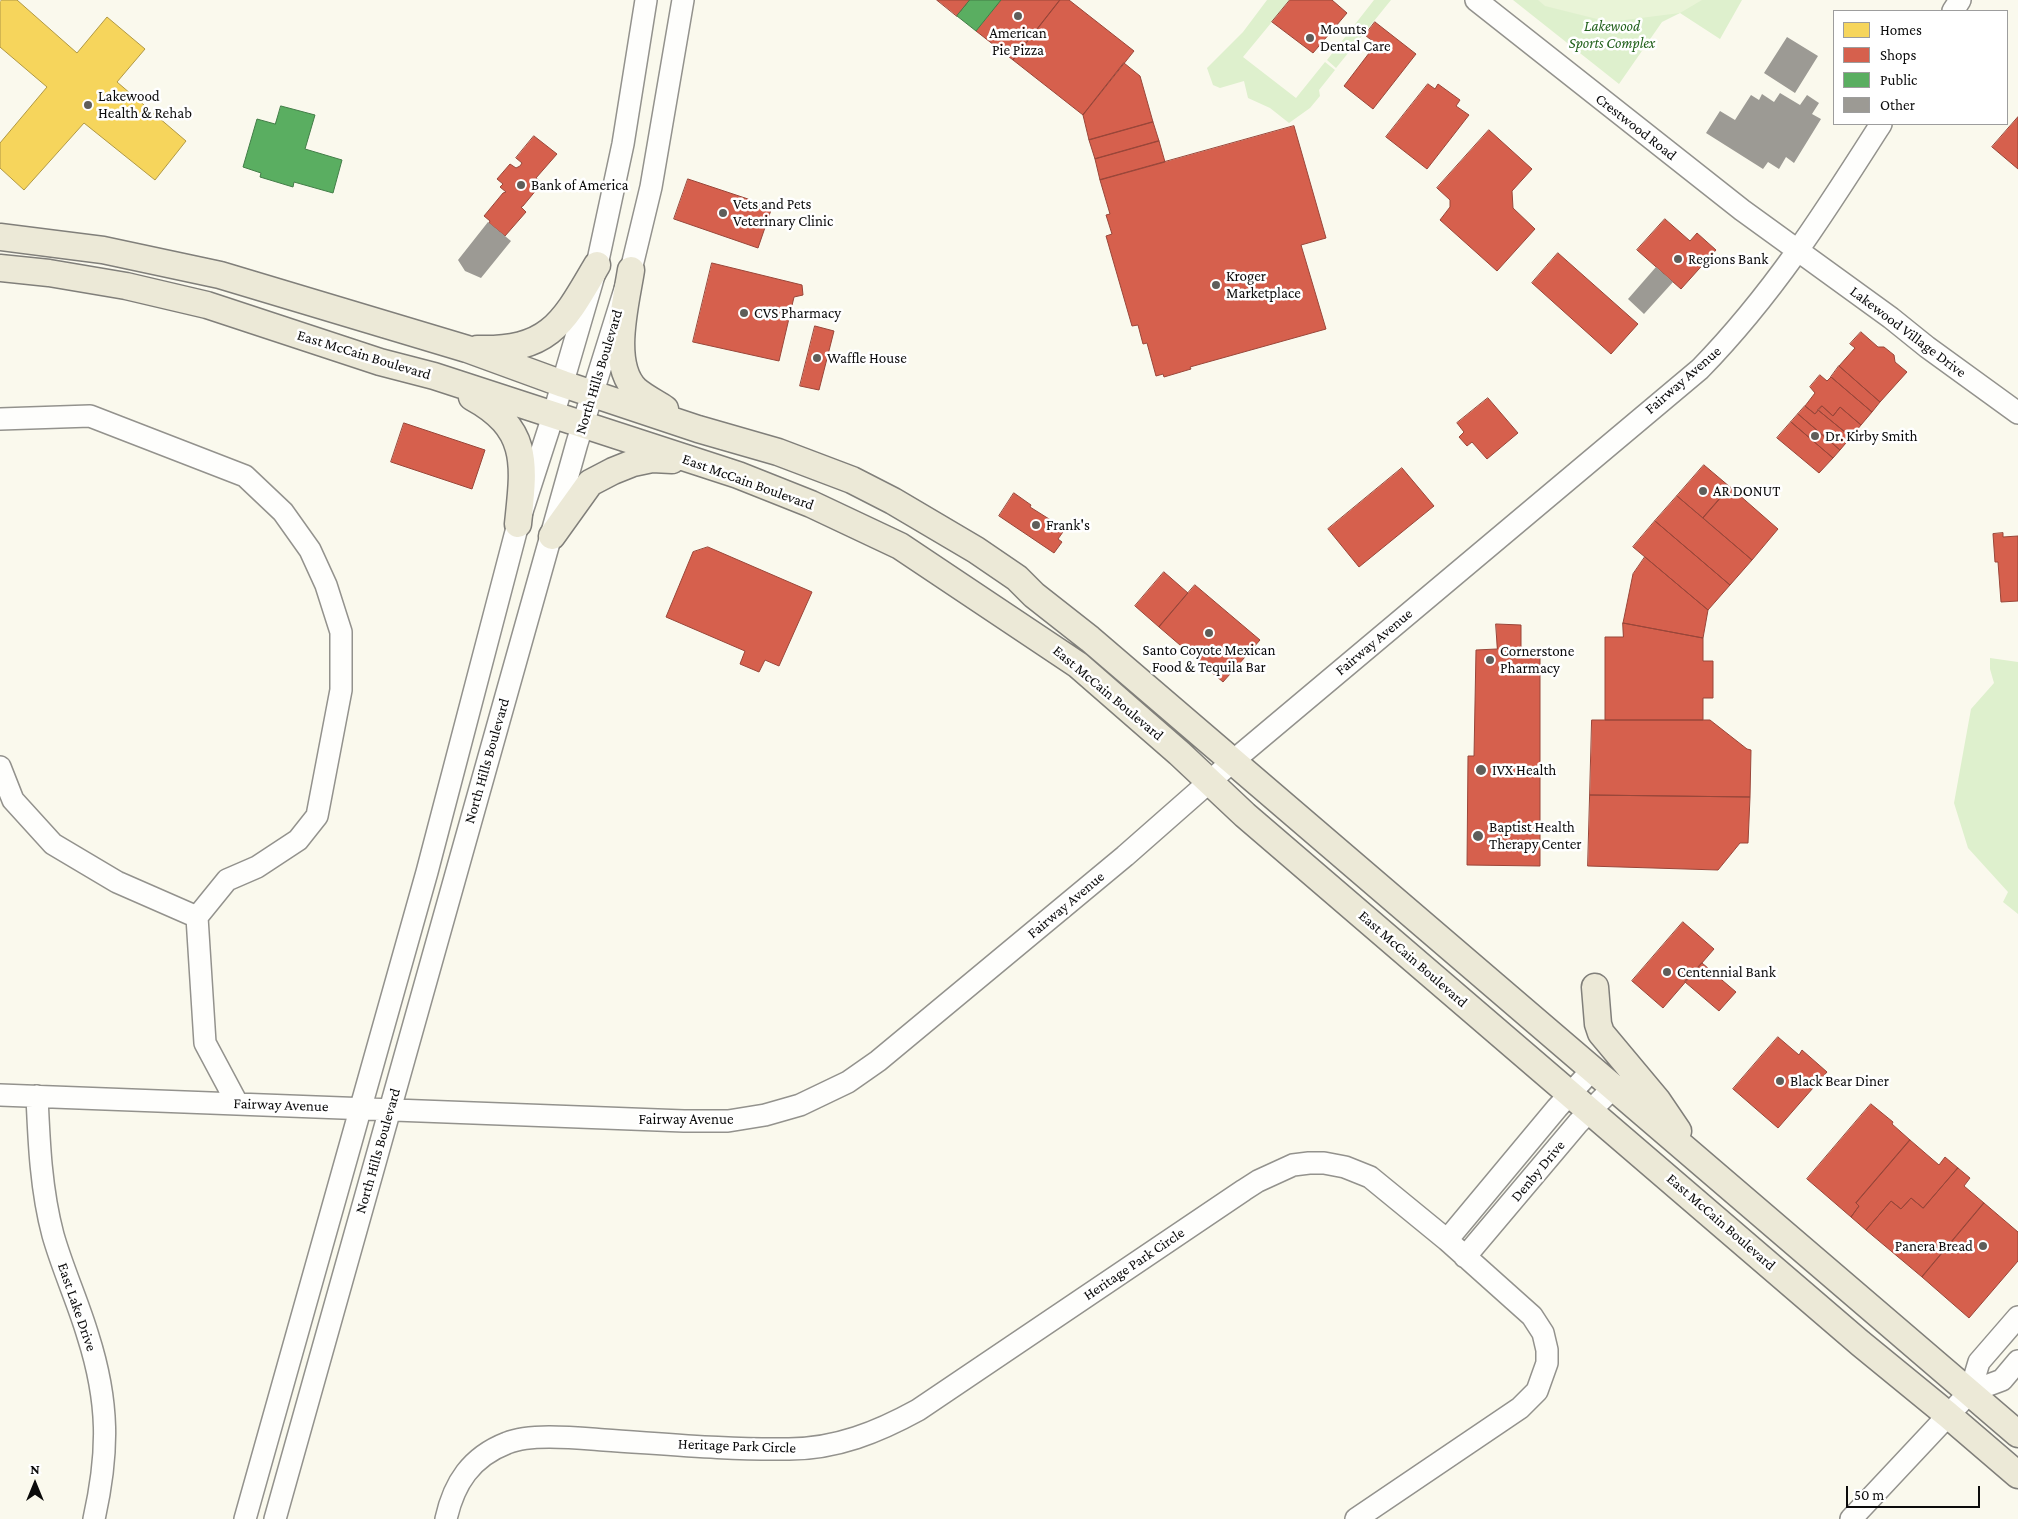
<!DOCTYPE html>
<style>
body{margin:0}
#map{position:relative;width:2018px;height:1519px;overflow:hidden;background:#faf9ed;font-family:"Crimson Pro",serif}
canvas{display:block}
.legend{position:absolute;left:1833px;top:10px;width:175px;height:115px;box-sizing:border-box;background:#fff;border:1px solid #9d9d9d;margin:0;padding:6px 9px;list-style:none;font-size:15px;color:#0b0b0b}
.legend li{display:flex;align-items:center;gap:10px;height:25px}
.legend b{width:25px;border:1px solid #9d9d9d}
.north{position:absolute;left:10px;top:1459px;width:50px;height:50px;-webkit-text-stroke:4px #fff;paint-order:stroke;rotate:0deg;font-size:14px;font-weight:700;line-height:20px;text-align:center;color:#0b0b0b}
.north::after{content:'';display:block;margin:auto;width:18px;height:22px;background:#0b0b0b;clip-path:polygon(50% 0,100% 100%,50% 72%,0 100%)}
.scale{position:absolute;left:1846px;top:1486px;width:134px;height:22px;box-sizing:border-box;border:2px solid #0b0b0b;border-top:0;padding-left:6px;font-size:15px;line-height:18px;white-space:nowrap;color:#0b0b0b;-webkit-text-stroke:4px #fff;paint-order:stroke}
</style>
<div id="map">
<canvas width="2018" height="1519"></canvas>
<ul class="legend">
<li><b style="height:14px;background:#f6d55c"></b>Homes</li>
<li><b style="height:14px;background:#d6604d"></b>Shops</li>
<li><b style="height:14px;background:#5aae61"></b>Public</li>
<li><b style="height:14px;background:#9c9a94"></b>Other</li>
</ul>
<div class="north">N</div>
<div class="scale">50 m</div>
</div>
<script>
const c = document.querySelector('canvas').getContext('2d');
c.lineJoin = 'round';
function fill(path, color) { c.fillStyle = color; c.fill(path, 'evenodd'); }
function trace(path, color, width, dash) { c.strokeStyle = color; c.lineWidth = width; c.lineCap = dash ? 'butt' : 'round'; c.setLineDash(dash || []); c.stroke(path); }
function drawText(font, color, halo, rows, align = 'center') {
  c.font = font + ' "Crimson Pro",serif'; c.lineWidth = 5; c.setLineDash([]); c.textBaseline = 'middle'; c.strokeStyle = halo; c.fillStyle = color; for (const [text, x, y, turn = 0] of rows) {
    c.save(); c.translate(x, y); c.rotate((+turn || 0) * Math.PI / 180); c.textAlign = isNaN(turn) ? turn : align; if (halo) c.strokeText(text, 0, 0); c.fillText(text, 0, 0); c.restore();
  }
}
fill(new Path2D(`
 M1267 0H1290L1243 57 1296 98 1325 62 1335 70 1319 90 1320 96 1310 108 1289 123 1270 108 1248 98 1244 81 1220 88 1213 85 1207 68 1243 32Z
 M1374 0H1391L1336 68 1327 60Z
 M1513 0H1742L1720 39 1680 13 1662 22 1619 84Z
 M1990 658 2018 662V914L2003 902 2008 892 1968 848 1954 803 1971 709 1994 683 1990 669Z`), '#def0cd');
fill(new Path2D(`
 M1538 0H1702L1680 13 1609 22 1545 6Z`), '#e9f4d7');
const homes = new Path2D(`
 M2 0H17L77 53 107 17 145 49 117 82 186 141 155 180 84 123 24 190 0 168V143L47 87 0 47V2Z`);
fill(homes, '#f6d55c');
trace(homes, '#b09844', 1);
const shops = new Path2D(`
 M937 0H970L957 16Z
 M1001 0H1060L1013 60 976 31Z
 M1060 0H1069L1134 51 1083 115 1013 60Z
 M1290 0H1332L1347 13 1313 53 1272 22Z
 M1375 22 1416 54 1373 109 1344 86 1376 44 1365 35Z
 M1124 63 1140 76 1153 122 1089 140 1083 115Z
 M1428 84 1435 89 1438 84 1460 100 1456 106 1469 115 1427 169 1386 137Z
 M2018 117V169L1992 147Z
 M1153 122 1159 141 1095 159 1089 140Z
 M1294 126 1326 238 1301 245 1326 329 1190 367 1191 369 1164 377 1163 374 1156 376 1147 343 1143 344 1138 325 1132 326 1106 236 1112 234 1106 215 1110 214 1100 180Z
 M1489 130 1532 169 1512 191 1513 208 1535 229 1497 271 1440 220 1450 207V200L1437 188Z
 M534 136 557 154 536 178 542 183 523 206 521 207 526 212 505 236 489 223 490 221 484 216 503 193 506 192 500 187 503 184 497 179 510 164 516 168 520 166 522 163 516 158Z
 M1159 141 1165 162 1100 180 1095 159Z
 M688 179 772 207 758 248 674 219Z
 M1665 219 1690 241 1697 233 1716 250 1681 289 1637 250Z
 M1558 253 1638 324 1611 354 1532 283Z
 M712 263 802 285 803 295 794 297 779 361 693 342Z
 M815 326 834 331 819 390 800 386Z
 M1861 332 1878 347H1884L1894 355 1895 362 1907 372 1880 402 1839 366 1855 348 1850 344Z
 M1839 366 1880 402 1872 412 1831 377Z
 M1820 375 1827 381 1831 377 1872 412 1861 425 1840 407 1833 416 1822 406 1815 414 1805 406 1815 393 1810 387Z
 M1488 398 1518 433 1487 459 1472 442 1467 446 1459 437 1464 432 1457 423Z
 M1805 406 1815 414 1818 410 1851 437 1840 450 1798 414Z
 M1822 406 1833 416 1840 407 1861 425 1851 437 1818 410Z
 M1798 414 1840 450 1833 458 1791 422Z
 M1791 422 1833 458 1819 473 1777 438Z
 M404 423 485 450 472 489 391 462Z
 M1704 465 1730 487 1703 518 1677 496Z
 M1402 468 1434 506 1359 567 1328 529Z
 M1730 487 1778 529 1752 560 1703 518Z
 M1014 493 1031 505 1030 507 1065 529 1058 539 1062 542 1054 553 999 516Z
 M1677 496 1752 560 1730 585 1655 521Z
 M1655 521 1730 585 1708 610 1633 547Z
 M2003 533V537L2018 536V601L2001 602 1998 562H1995L1993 534Z
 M708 547 812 592 779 666 765 660 759 672 740 664 745 651 666 617 693 552Z
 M1645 557 1708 610 1703 638 1623 623 1633 574Z
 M1164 572 1188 593 1159 627 1135 606Z
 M1195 585 1260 640 1223 682 1159 627Z
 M1623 623 1703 638V661H1713V698H1703V720H1605V637H1623Z
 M1496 624 1521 625V649L1540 650V866L1467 865 1468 756H1474L1476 650 1497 649Z
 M1592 720H1710L1747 749 1751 750 1750 797 1590 795Z
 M1590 795 1750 797 1748 843H1740L1718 870 1588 866Z
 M1683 922 1714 949 1663 1008 1632 981Z
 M1702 963 1736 992 1719 1011 1685 982Z
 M1778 1037 1799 1055 1802 1050 1827 1072 1778 1128 1733 1089Z
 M1871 1104 1893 1122 1892 1124 1910 1140 1856 1203 1859 1206 1851 1217 1807 1179Z
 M1910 1140 1939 1165 1945 1157 1958 1168 1923 1208 1911 1198 1901 1209 1891 1201 1866 1230 1851 1217 1859 1206 1856 1203Z
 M1958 1168 1970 1178 1964 1186 1984 1203 1922 1277 1866 1230 1891 1201 1901 1209 1911 1198 1923 1208Z
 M1984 1203 2018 1232V1261L1969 1318 1922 1277Z`);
fill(shops, '#d6604d');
trace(shops, '#994639', 1);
const public = new Path2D(`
 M970 0H1001L976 31 957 16Z
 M281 106 315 115 305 149 342 160 333 193 294 182 293 187 260 177 261 173 243 167 257 119 275 124Z`);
fill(public, '#5aae61');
trace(public, '#427d47', 1);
fill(new Path2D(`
 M1787 37 1818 56 1795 93 1764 73Z
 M1780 93 1800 105 1807 95 1819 103 1812 114 1821 119 1794 163 1786 157 1779 169 1768 162 1763 169 1706 133 1720 111 1735 120 1751 95 1759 100 1762 94 1774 102Z
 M488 222 511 241 481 278 465 271 458 260Z
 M1656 267 1673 282 1644 314 1628 299Z`), '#9c9a94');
const minor = new Path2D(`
 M1476 0 1742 210 1891 318 1927 347 2018 413
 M1953 11 1960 0
 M0 419 90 416 245 476 283 512 310 550 326 585 341 632V690L317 816 298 840 257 867 227 880 197 917
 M0 767 13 800 53 844 117 882 197 917 205 1043 237 1103
 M0 1095 684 1121H728L765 1115 800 1105 848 1082 878 1061 1125 856 1233 761 1700 369C1774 293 1825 212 1881 124
 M37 1096C39 1143 41 1190 53 1235 63 1270 78 1302 88 1336 109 1402 109 1452 94 1519
 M1447 1240 1557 1108 1592 1070
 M1465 1257 1578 1123 1613 1088
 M1970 1392 1979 1362 2018 1317
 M245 1519 427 872 518 524 553 416 597 265 623 144 646 0
 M275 1519 577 443 631 270 651 187 683 0
 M446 1519C454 1483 471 1457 507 1443 531 1433 577 1438 604 1440 666 1444 728 1450 789 1449 836 1449 878 1432 918 1410L1244 1190 1258 1181 1293 1165 1309 1163H1324L1345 1167 1370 1177 1447 1240 1532 1316 1543 1333 1547 1350V1363L1537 1391 1520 1408 1356 1519
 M1851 1519 1970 1392 2002 1380 2018 1361`);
const major = new Path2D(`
 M0 237 103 250 220 275 467 349 563 384 698 429 778 452 852 480 893 501 976 550 1017 578 1034 595 1090 639 2018 1434
 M0 268 49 273 126 286 207 305 380 362 434 376 738 475 811 504 900 546 1078 665 1179 753 1245 815 1860 1343 1948 1415 2018 1475
 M631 270C626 303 609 364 636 390 644 397 656 403 665 409
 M477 349C550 351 563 323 597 265
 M472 397C531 429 524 466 518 524
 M552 536 590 483 613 471 633 463 652 459 672 460
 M1595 987 1598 1024 1601 1033 1657 1100 1678 1131`);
trace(minor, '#93928d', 24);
trace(major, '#807f7a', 29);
trace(minor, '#fefefc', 21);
trace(major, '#ece9d7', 26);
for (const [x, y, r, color] of [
 [1018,16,5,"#5f5e5a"],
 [1310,38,5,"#5f5e5a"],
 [88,105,5,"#5f5e5a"],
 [521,185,5,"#5f5e5a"],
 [723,213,5,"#5f5e5a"],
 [1678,259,5,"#5f5e5a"],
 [1216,285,5,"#5f5e5a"],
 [744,313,5,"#5f5e5a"],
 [817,358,5,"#5f5e5a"],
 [1815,436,5,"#5f5e5a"],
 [1703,491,5,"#5f5e5a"],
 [1036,525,5,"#5f5e5a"],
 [1209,633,5,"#5f5e5a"],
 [1490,660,5,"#5f5e5a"],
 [1481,770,6,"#5f5e5a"],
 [1478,836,6,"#5f5e5a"],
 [1667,972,5,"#5f5e5a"],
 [1780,1081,5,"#5f5e5a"],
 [1983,1246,5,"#5f5e5a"]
]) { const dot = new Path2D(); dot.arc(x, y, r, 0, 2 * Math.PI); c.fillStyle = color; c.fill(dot); trace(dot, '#fff', 2); }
drawText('italic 15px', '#22611c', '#fff', [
 ["Lakewood",1612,26],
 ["Sports Complex",1612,43]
]);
drawText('15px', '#0b0b0b', '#fff', [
 ["Mounts",1320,29],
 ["Dental Care",1320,46],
 ["American",1018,33,"center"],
 ["Pie Pizza",1018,50,"center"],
 ["Lakewood",98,96],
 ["Health & Rehab",98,113],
 ["Bank of America",531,185],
 ["Vets and Pets",733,204],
 ["Veterinary Clinic",733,221],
 ["Regions Bank",1688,259],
 ["Kroger",1226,276],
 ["Marketplace",1226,293],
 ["CVS Pharmacy",754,313],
 ["Waffle House",827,358],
 ["Dr. Kirby Smith",1825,436],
 ["AR DONUT",1713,491],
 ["Frank's",1046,525],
 ["Santo Coyote Mexican",1209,650,"center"],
 ["Food & Tequila Bar",1209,667,"center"],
 ["Cornerstone",1500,651],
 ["Pharmacy",1500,668],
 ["IVX Health",1492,770],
 ["Baptist Health",1489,827],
 ["Therapy Center",1489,844],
 ["Centennial Bank",1677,972],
 ["Black Bear Diner",1790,1081],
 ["Panera Bread",1973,1246,"right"]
], 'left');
drawText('15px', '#0b0b0b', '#fff', [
 ["Crestwood Road",1636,127,38],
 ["Lakewood Village Drive",1908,332,37],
 ["East McCain Boulevard",364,355,17],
 ["North Hills Boulevard",599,372,-73],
 ["Fairway Avenue",1683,380,-41],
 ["East McCain Boulevard",748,482,20],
 ["Fairway Avenue",1374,642,-40],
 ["East McCain Boulevard",1108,693,40],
 ["North Hills Boulevard",487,761,-74],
 ["Fairway Avenue",1066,905,-40],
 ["East McCain Boulevard",1413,959,41],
 ["Fairway Avenue",281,1105,2],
 ["Fairway Avenue",686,1119],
 ["North Hills Boulevard",378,1151,-74],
 ["Denby Drive",1538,1171,-50],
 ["East McCain Boulevard",1721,1222,41],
 ["Heritage Park Circle",1134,1264,-34],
 ["East Lake Drive",77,1307,71],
 ["Heritage Park Circle",737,1446,2]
]);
</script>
